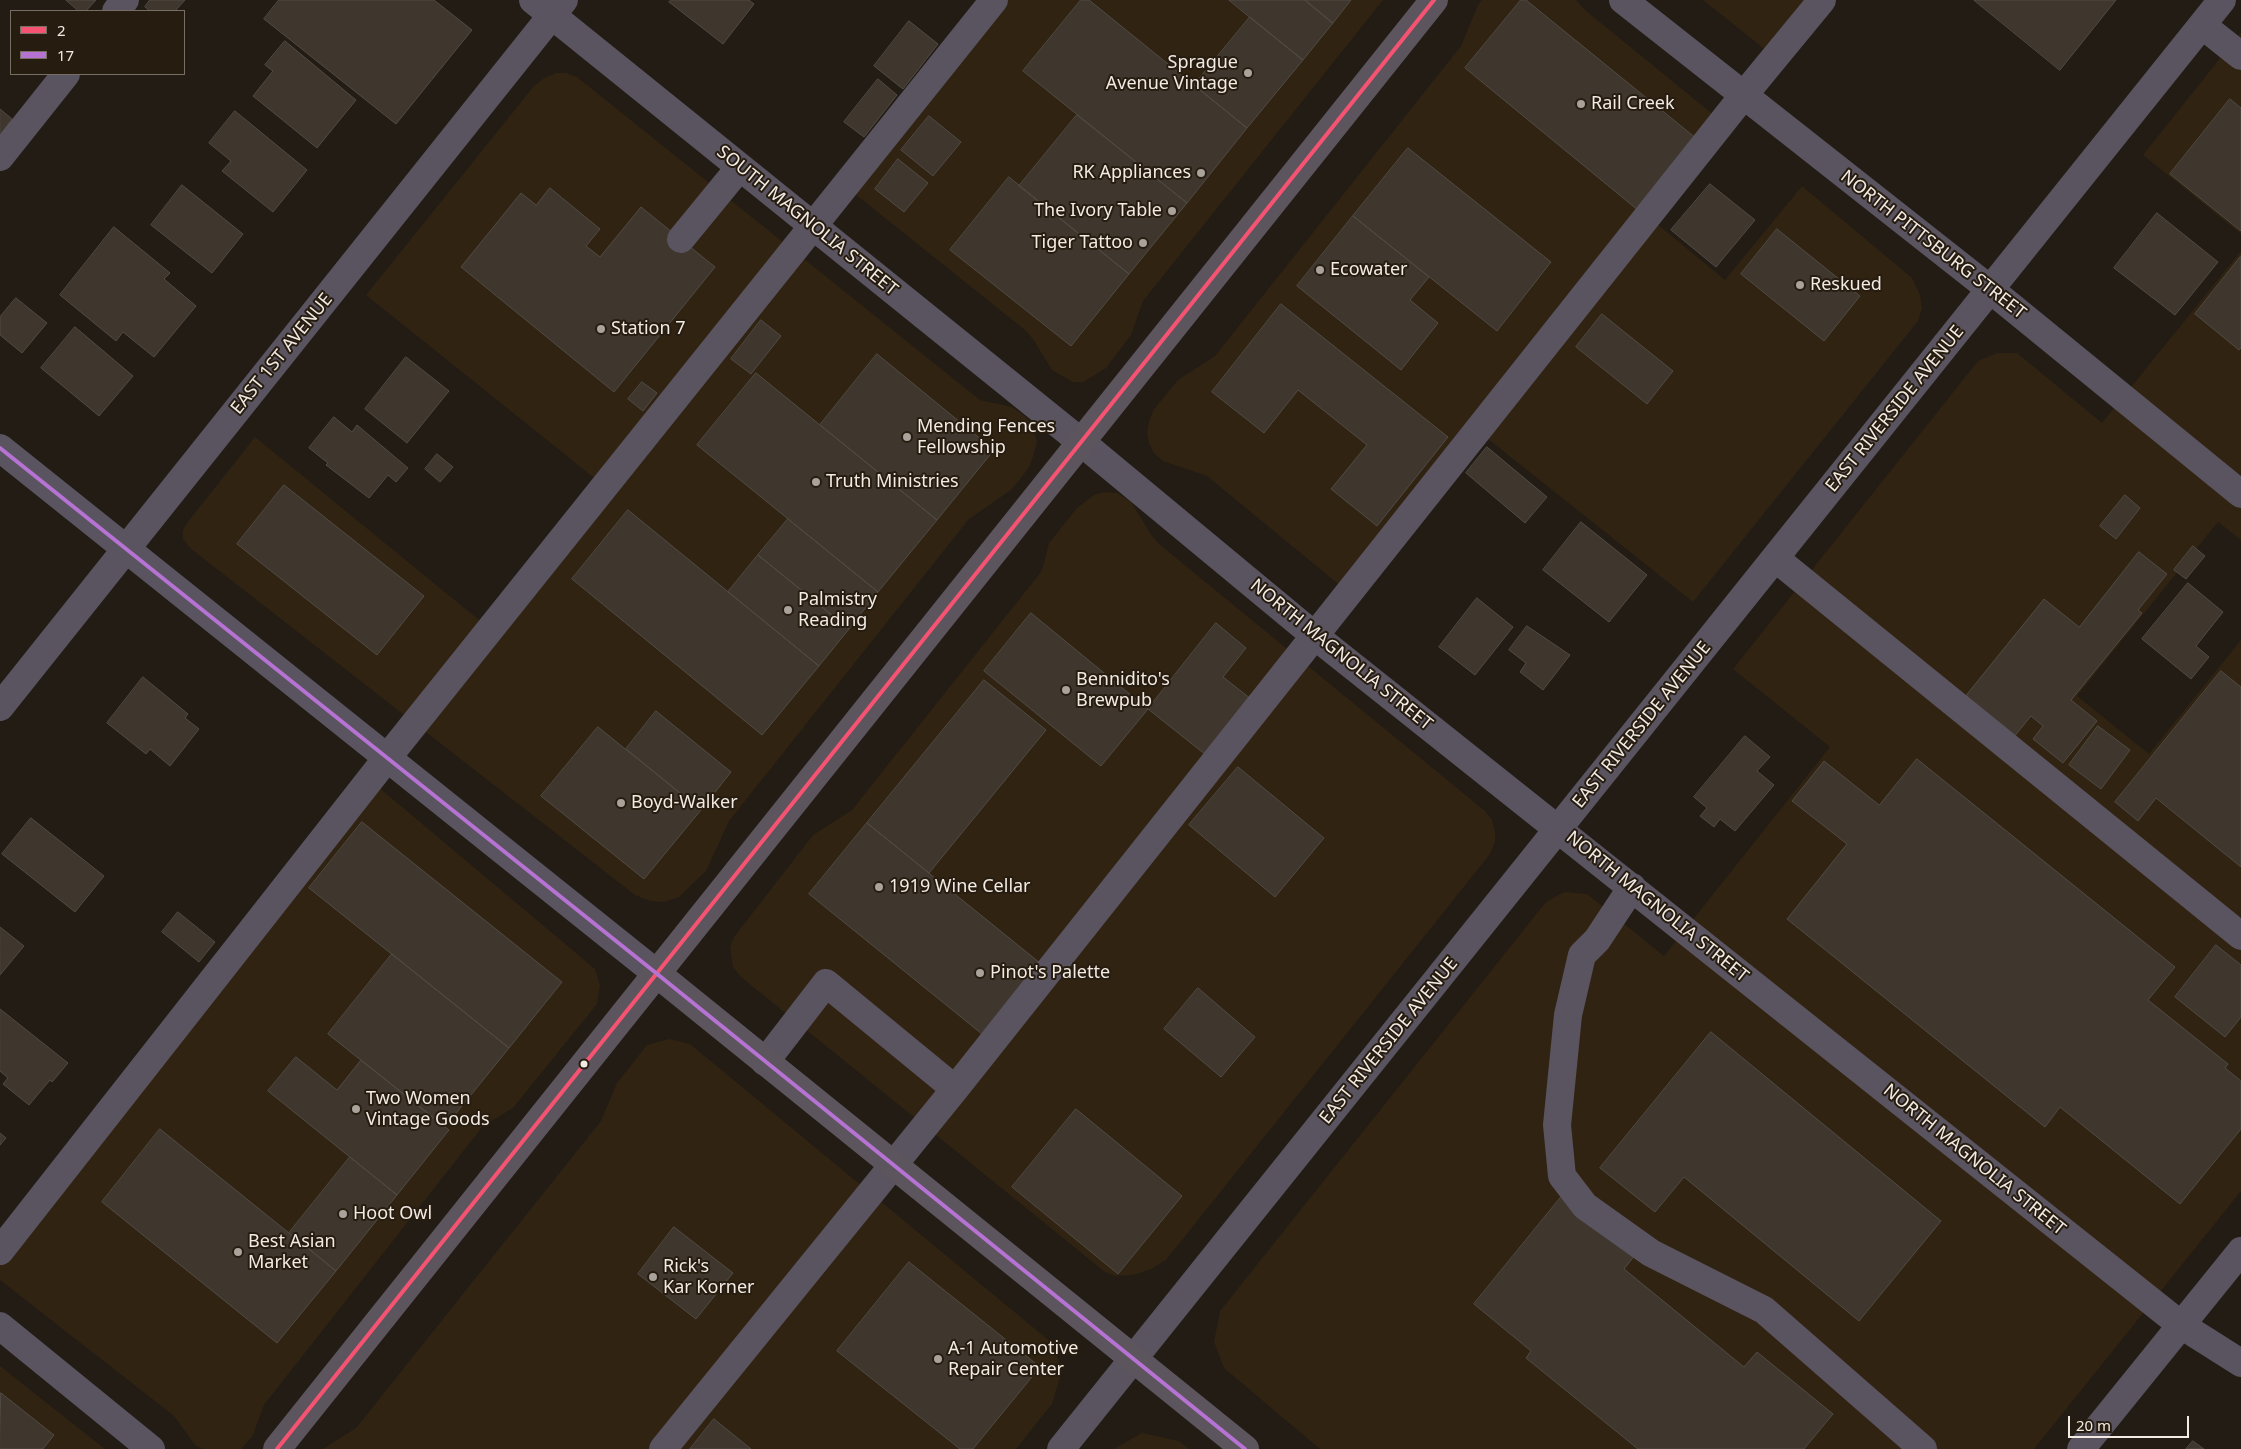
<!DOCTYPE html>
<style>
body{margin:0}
#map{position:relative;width:2241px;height:1449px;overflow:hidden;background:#221c15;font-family:"Noto Sans",sans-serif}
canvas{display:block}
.legend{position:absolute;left:10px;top:10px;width:175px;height:65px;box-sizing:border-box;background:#271c10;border:1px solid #786f64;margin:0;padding:6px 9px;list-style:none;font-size:15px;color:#f2ebe3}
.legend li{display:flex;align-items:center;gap:10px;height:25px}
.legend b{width:25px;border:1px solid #786f64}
.scale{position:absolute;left:2068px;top:1416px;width:121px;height:22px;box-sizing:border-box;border:2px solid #f2ebe3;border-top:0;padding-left:6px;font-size:15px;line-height:18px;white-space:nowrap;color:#f2ebe3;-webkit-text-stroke:4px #271c10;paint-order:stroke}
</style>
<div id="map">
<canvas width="2241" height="1449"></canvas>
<ul class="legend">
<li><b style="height:6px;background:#f65372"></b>2</li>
<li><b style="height:6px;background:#b673d3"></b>17</li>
</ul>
<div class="scale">20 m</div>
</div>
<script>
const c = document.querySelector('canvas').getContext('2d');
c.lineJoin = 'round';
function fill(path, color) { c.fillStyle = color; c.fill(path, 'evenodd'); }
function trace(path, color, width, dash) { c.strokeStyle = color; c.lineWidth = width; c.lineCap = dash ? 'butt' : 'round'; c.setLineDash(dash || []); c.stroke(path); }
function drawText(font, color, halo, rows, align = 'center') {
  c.font = font + ' "Noto Sans",sans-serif'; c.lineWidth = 4; c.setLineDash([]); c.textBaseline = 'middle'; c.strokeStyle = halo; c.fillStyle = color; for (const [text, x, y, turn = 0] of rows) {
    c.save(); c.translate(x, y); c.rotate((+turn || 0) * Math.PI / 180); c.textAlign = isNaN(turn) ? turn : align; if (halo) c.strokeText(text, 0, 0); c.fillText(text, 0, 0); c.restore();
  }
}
fill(new Path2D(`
 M986 0H1383L1143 301 1131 335 1106 368 1083 382H1073L1052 370 1033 339 1025 330 840 182Z
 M1482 0H1576L1585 10 1726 125 1651 219 1725 280 1802 186 1912 278 1920 295 1922 308 1918 321 1693 602 1483 435 1354 597 1207 476 1163 461 1154 453 1149 443 1147 433 1149 421 1154 409 1178 380 1215 356 1461 46 1478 5Z
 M1703 0H1833L1782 63Z
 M2241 32V234L2143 155Z
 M556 73H566L577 77 980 400 1012 407 1026 417 1033 427 1037 442 1033 457 1028 469 1011 490 969 519 729 821 706 871 679 897 664 902 650 901 635 895 190 548 183 539V530L187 523 255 437 484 624 598 481 366 295 534 86 543 79Z
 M2241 251V540L2218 522 2077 696 2149 754 2241 640V1191L2034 1449H1320L1224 1368 1214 1342 1220 1311 1546 902 1564 892 1587 894 1664 956 1830 747 1733 669 1978 361 1997 353H2017L2102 423Z
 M1105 492 1117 493 1131 502 1152 536 1159 544 1485 811 1492 820 1495 832V842L1490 854 1166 1260 1151 1269 1133 1275 1115 1276 1105 1272 741 977 733 967 730 947 734 937 813 835 852 810 1037 577 1042 570 1049 543 1077 508 1094 495Z
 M364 775 595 969 600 985 597 1004 513 1108 483 1126 264 1405 252 1437 241 1449H204L196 1446 174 1416 0 1280V1238Z
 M669 1039 690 1044 1052 1343 1062 1371 1052 1404 1016 1449H323L356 1428 601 1121 617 1083 647 1045Z
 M0 1366 105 1449H0Z
 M1142 1433 1179 1441 1189 1449H1114Z`), '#312312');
const building = new Path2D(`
 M66 0H96L86 11H79Z
 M150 0H185L175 11H150L145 7Z
 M279 0H434L472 30 396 124 264 19Z
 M671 0H749L754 4 723 44 669 2Z
 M1081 0H1089L1247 128 1187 203 1023 71Z
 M1229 0H1305L1333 23 1303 60Z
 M1305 0H1351L1333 23Z
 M1521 0H1526L1697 139 1639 211 1465 68Z
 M1974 0H2116L2060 70Z
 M1250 17 1303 60 1247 128 1194 85Z
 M909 21 938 44 903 89 874 66Z
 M285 41 356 100 317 148 253 96 273 71 265 65Z
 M878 79 897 95 864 137 844 122Z
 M2230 99 2241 108V231L2170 174Z
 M0 109 12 119 0 135Z
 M235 111 307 170 273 212 222 171 231 161 209 143Z
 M1077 115 1187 203 1129 274 1019 186Z
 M929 116 961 142 933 176 901 150Z
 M1408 148 1551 262 1497 331 1353 216Z
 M898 159 928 183 904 212 875 189Z
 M1009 177 1129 274 1071 346 950 250Z
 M1710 184 1755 220 1716 267 1671 230Z
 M182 185 243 234 212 273 151 225Z
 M550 188 600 229 586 246 600 257 641 207 715 267 614 392 461 267 521 193 536 205Z
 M2157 213 2218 262 2175 315 2114 268Z
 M1353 216 1429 277 1410 300 1438 323 1401 370 1297 286Z
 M114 227 170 273 164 279 196 306 154 357 123 332 116 341 60 295Z
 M1777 229 1860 296 1824 341 1741 274Z
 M2241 256V348L2239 350 2195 314Z
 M16 298 47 323 22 353 0 335V317Z
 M1281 304 1448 437 1377 526 1331 489 1367 445 1298 390 1264 433 1212 392Z
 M1602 314 1673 371 1647 404 1576 347Z
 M761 320 781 336 751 374 731 359Z
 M75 327 133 376 99 416 41 368Z
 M877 354 994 450 937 520 820 425Z
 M406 357 449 391 407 443 365 409Z
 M756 373 937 520 878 592 697 445Z
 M642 382 657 393 643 411 628 399Z
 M334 417 352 432 357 425 408 468 396 482 388 475 369 498 326 465 328 463 309 448Z
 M1487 447 1547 497 1525 523 1466 473Z
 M437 454 453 467 440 482 425 469Z
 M284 485 424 596 377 655 237 544Z
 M2125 495 2140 508 2116 539 2100 526Z
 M628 510 819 666 762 735 572 579Z
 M788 519 878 592 849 629 758 555Z
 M1581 522 1647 575 1609 622 1543 570Z
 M2193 546 2205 556 2186 579 2174 570Z
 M2139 552 2167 574 2138 610 2142 613 2071 700 2097 721 2063 763 2033 739 2043 726 2031 716 2013 738 1964 698 2044 599 2079 627Z
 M758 555 849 629 819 666 728 592Z
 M2188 583 2223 612 2196 646 2209 657 2191 679 2142 639Z
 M1477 598 1513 627 1475 675 1439 647Z
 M1031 613 1148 709 1101 766 984 671Z
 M1216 623 1246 648 1223 677 1251 699 1206 755 1148 709Z
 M1527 626 1570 655 1543 690 1520 672 1526 663 1509 650Z
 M2221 671 2241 687V867L2156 798 2138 821 2115 802Z
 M143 677 188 714 185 718 199 729 170 766 150 749 146 754 107 723Z
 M984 680 1046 730 929 873 867 823Z
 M656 711 731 772 701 810 626 749Z
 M2098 726 2130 750 2101 789 2069 765Z
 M598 727 701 810 644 879 541 796Z
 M1745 736 1770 757 1757 771 1774 785 1735 831 1720 819 1714 827 1700 816 1707 808 1694 797Z
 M1917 759 2175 967 2148 1000 2228 1064 2225 1068 2241 1081V1129L2180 1204 2060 1107 2045 1127 1787 919 1847 844 1792 801 1824 761 1879 805Z
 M1238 767 1324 838 1275 897 1189 825Z
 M31 818 104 876 75 912 2 854Z
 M362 822 562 982 509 1048 309 888Z
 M867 823 1040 963 982 1034 809 894Z
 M178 912 215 942 199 962 162 932Z
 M0 927 24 946 0 975Z
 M2216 945 2241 965V1017L2225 1037 2175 997Z
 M392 954 509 1048 445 1127 328 1034Z
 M1198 988 1255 1037 1221 1077 1164 1029Z
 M0 1009 68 1063 52 1082 50 1080 29 1105 3 1084 8 1078 0 1071Z
 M1711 1032 1941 1221 1859 1321 1684 1177 1655 1212 1600 1168Z
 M296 1057 337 1090 361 1060 449 1130 397 1195 268 1091Z
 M1076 1109 1182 1196 1118 1274 1012 1187Z
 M160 1129 336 1271 277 1343 102 1202Z
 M0 1133 6 1138 0 1145Z
 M350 1157 397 1195 336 1271 289 1233Z
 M1562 1196 1635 1255 1624 1269 1744 1367 1757 1352 1833 1414 1804 1449H1638L1526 1358 1531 1351 1474 1304Z
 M674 1227 733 1273 696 1319 638 1274Z
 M909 1262 1040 1367 973 1449H960L837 1351Z
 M1 1393 54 1435 43 1449H0Z
 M714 1419 751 1449H690Z
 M2193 1441 2204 1449H2186Z`);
fill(building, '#3f372d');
trace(building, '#504b45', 1);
trace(new Path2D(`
 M533 0 1081 442 1315 636 2181 1325 2241 1363
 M1623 0 1991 290 2241 494
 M116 11 125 0
 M2202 25 2241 56
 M0 157 66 74
 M681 239 740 167
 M0 448 656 973
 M1775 558 2241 936
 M0 707 564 0
 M1632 887 1597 940 1582 955 1568 1015 1557 1125 1562 1176 1585 1206 1651 1253 1764 1310 1923 1449
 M765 1062 826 983 955 1089
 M0 1251 387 758 994 0
 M0 1326 151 1449
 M663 1449 955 1089 1743 96 1822 0
 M1061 1449 2222 0
 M2081 1449 2241 1251`), '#59545f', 28);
trace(new Path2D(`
 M656 973 1245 1449
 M277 1449 1434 0`), '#5c555d', 28);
trace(new Path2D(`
 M277 1449 1434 0`), '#f65372', 4);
trace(new Path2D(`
 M0 448 656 973 1245 1449`), '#b673d3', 4);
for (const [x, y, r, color] of [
 [1248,73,5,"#a9a39b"],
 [1581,104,5,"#a9a39b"],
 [1201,173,5,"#a9a39b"],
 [1172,211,5,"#a9a39b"],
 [1143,243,5,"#a9a39b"],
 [1320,270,5,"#a9a39b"],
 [1800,285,5,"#a9a39b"],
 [601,329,5,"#a9a39b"],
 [907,437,5,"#a9a39b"],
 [816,482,5,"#a9a39b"],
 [788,610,5,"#a9a39b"],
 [1066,690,5,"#a9a39b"],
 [621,803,5,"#a9a39b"],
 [879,887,5,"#a9a39b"],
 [980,973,5,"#a9a39b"],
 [584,1064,4.5,"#f2ebe3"],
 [356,1109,5,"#a9a39b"],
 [343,1214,5,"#a9a39b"],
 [238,1252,5,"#a9a39b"],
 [653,1277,5,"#a9a39b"],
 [938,1359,5,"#a9a39b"]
]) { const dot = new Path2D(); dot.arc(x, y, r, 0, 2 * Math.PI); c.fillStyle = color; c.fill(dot); trace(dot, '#271c10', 2); }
drawText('18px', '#f2ebe3', '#271c10', [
 ["Sprague",1238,63,"right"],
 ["Avenue Vintage",1238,84,"right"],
 ["Rail Creek",1591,104],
 ["RK Appliances",1191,173,"right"],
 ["The Ivory Table",1162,211,"right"],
 ["Tiger Tattoo",1133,243,"right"],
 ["Ecowater",1330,270],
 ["Reskued",1810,285],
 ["Station 7",611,329],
 ["Mending Fences",917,427],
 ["Fellowship",917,448],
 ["Truth Ministries",826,482],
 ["Palmistry",798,600],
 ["Reading",798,621],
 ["Bennidito's",1076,680],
 ["Brewpub",1076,701],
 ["Boyd-Walker",631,803],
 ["1919 Wine Cellar",889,887],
 ["Pinot's Palette",990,973],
 ["Two Women",366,1099],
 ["Vintage Goods",366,1120],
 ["Hoot Owl",353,1214],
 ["Best Asian",248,1242],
 ["Market",248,1263],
 ["Rick's",663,1267],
 ["Kar Korner",663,1288],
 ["A-1 Automotive",948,1349],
 ["Repair Center",948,1370]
], 'left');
drawText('18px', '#f2ebe3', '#271c10', [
 ["SOUTH MAGNOLIA STREET",807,221,39],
 ["NORTH PITTSBURG STREET",1933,245,38],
 ["EAST 1ST AVENUE",282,354,-51],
 ["EAST RIVERSIDE AVENUE",1895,409,-51],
 ["NORTH MAGNOLIA STREET",1341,655,39],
 ["EAST RIVERSIDE AVENUE",1642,725,-51],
 ["NORTH MAGNOLIA STREET",1657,907,39],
 ["EAST RIVERSIDE AVENUE",1389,1041,-51],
 ["NORTH MAGNOLIA STREET",1974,1160,39]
]);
</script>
